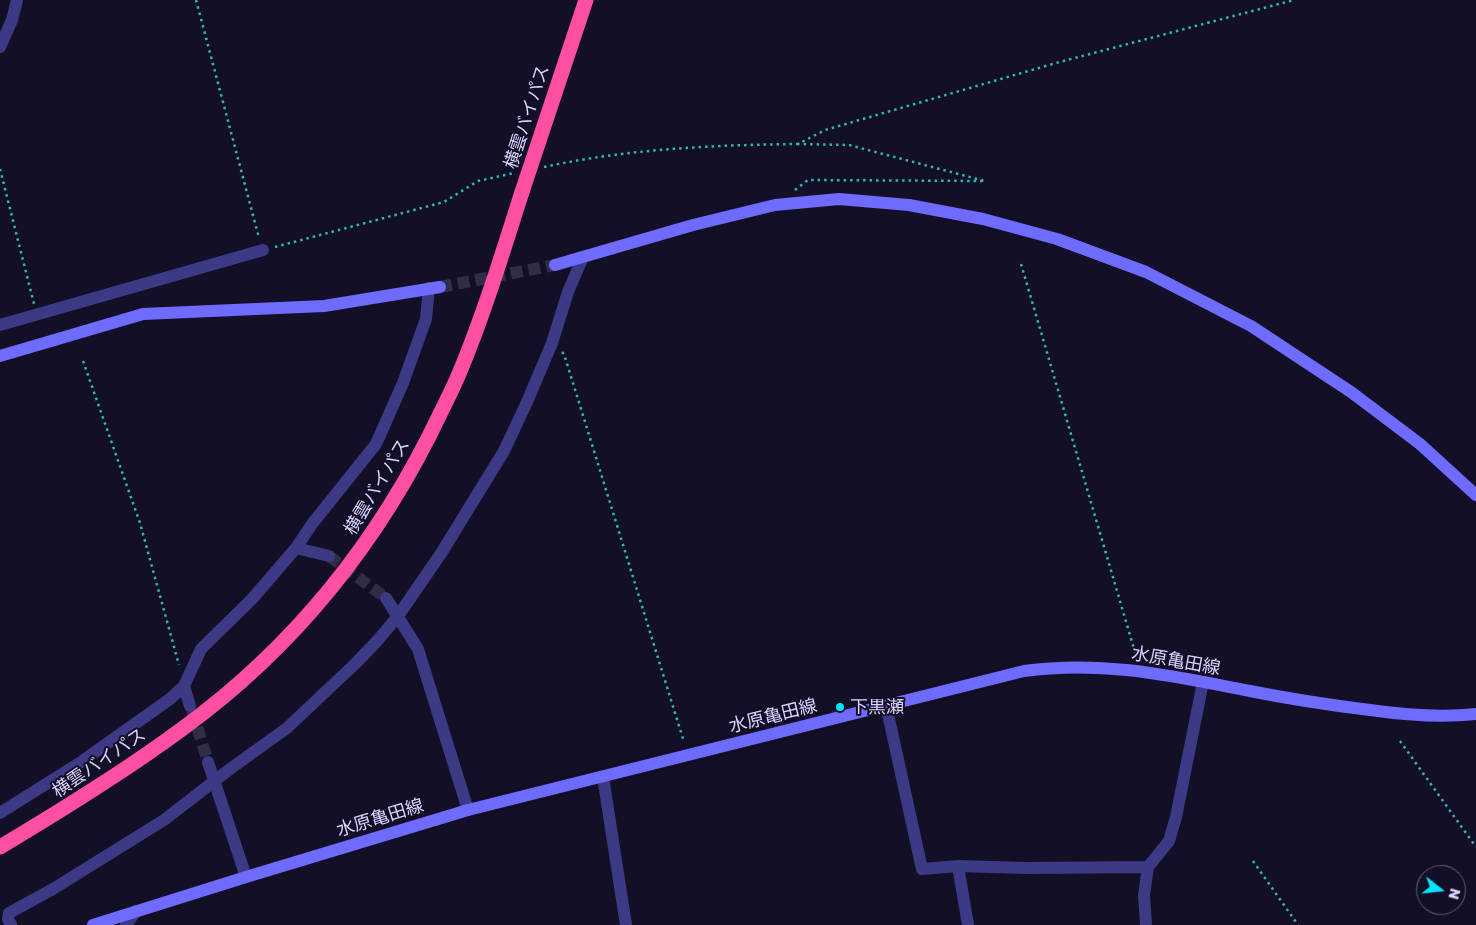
<!DOCTYPE html>
<meta charset="utf-8">
<style>
body{margin:0}
#map{position:relative;width:1476px;height:925px;overflow:hidden;background:#130f26;font-family:"Golos Text",sans-serif}
canvas{display:block}
.north{position:absolute;left:1416px;top:865px;width:50px;height:50px;box-sizing:border-box;background:#130f26;border:1px solid #625e7d;border-radius:50%;rotate:106deg;font-size:14px;font-weight:700;line-height:20px;text-align:center;color:#d9d4ff}
.north::after{content:'';display:block;margin:auto;width:18px;height:22px;background:#00e5ff;clip-path:polygon(50% 0,100% 100%,50% 72%,0 100%)}
</style>
<div id="map">
<canvas width="1476" height="925"></canvas>
<div class="north">N</div>
</div>
<script>
const c = document.querySelector('canvas').getContext('2d');
c.lineJoin = 'round';
function trace(path, color, width, dash) { c.strokeStyle = color; c.lineWidth = width; c.lineCap = dash ? 'butt' : 'round'; c.setLineDash(dash || []); c.stroke(path); }
function drawText(font, color, halo, rows, align = 'center') {
  c.font = font + ' "Golos Text","Noto Sans JP",sans-serif'; c.lineWidth = 4; c.setLineDash([]); c.textBaseline = 'middle'; c.strokeStyle = halo; c.fillStyle = color; for (const [text, x, y, turn = 0] of rows) {
    c.save(); c.translate(x, y); c.rotate((+turn || 0) * Math.PI / 180); c.textAlign = isNaN(turn) ? turn : align; if (halo) c.strokeText(text, 0, 0); c.fillText(text, 0, 0); c.restore();
  }
}
trace(new Path2D(`
 M329 556 386 598
 M192 710 208 762`), '#312d47', 12, [12, 6]);
trace(new Path2D(`
 M440 287 555 265`), '#312d47', 12, [12, 6]);
trace(new Path2D(`
 M196 0 259 238
 M544 167C627 149 713 145 798 144
 M0 169 34 304
 M795 190 808 180 985 181 849 145 798 144 825 130 1056 63 1294 0
 M275 247 444 202 478 181 514 173
 M1021 264 1137 659
 M562 352 564 354 684 742
 M83 361 140 523 179 665
 M1400 741 1476 847
 M1253 861 1298 925`), '#2fb8b0', 2.5, [2.5, 4]);
trace(new Path2D(`
 M0 47 12 20 17 0
 M0 325 263 250
 M296 548 329 556
 M386 598 418 649 468 810
 M184 686 190 706
 M886 705 922 869 958 866 1026 868 1148 867
 M208 762 246 877
 M603 777 626 925
 M0 813 81 762 170 699 184 686 201 649 252 599 296 548 312 524 376 444 403 383 426 319 429 288
 M958 866 968 925
 M11 925 8 919 9 913 53 889 164 820 230 769 287 728 356 663 378 640 398 616 442 552 504 451 527 402 552 343 568 292 583 257
 M126 925 136 911
 M1146 925 1144 895 1148 867 1169 841 1176 817 1203 682`), '#3d3a85', 12);
trace(new Path2D(`
 M555 265 693 225 775 205 839 199 909 205 983 219 1057 239 1146 272 1251 326 1351 392 1420 444 1476 495
 M0 356 143 314 324 306 440 287
 M93 925 246 877 468 810 1024 671C1103 660 1173 676 1250 691 1290 699 1329 705 1370 710 1405 715 1440 718 1476 714`), '#6f6bff', 12);
trace(new Path2D(`
 M0 847C62 810 124 772 182 729 296 646 381 539 441 412 448 398 455 384 461 369 485 311 503 251 522 192`), '#ff4fa3', 15);
trace(new Path2D(`
 M522 192 586 0`), '#ff4fa3', 15);
for (const [x, y, r, color] of [
 [840,707,5,"#00e5ff"]
]) { const dot = new Path2D(); dot.arc(x, y, r, 0, 2 * Math.PI); c.fillStyle = color; c.fill(dot); trace(dot, '#130f26', 2); }
drawText('18px', '#d9d4ff', '#130f26', [
 ["横雲バイパス",527,117,-72],
 ["横雲バイパス",377,487,-59],
 ["水原亀田線",1176,661,10],
 ["水原亀田線",773,716,-14],
 ["横雲バイパス",99,763,-34],
 ["水原亀田線",380,818,-17]
]);
drawText('18px', '#d9d4ff', '#130f26', [
 ["下黒瀬",850,707]
], 'left');
</script>
